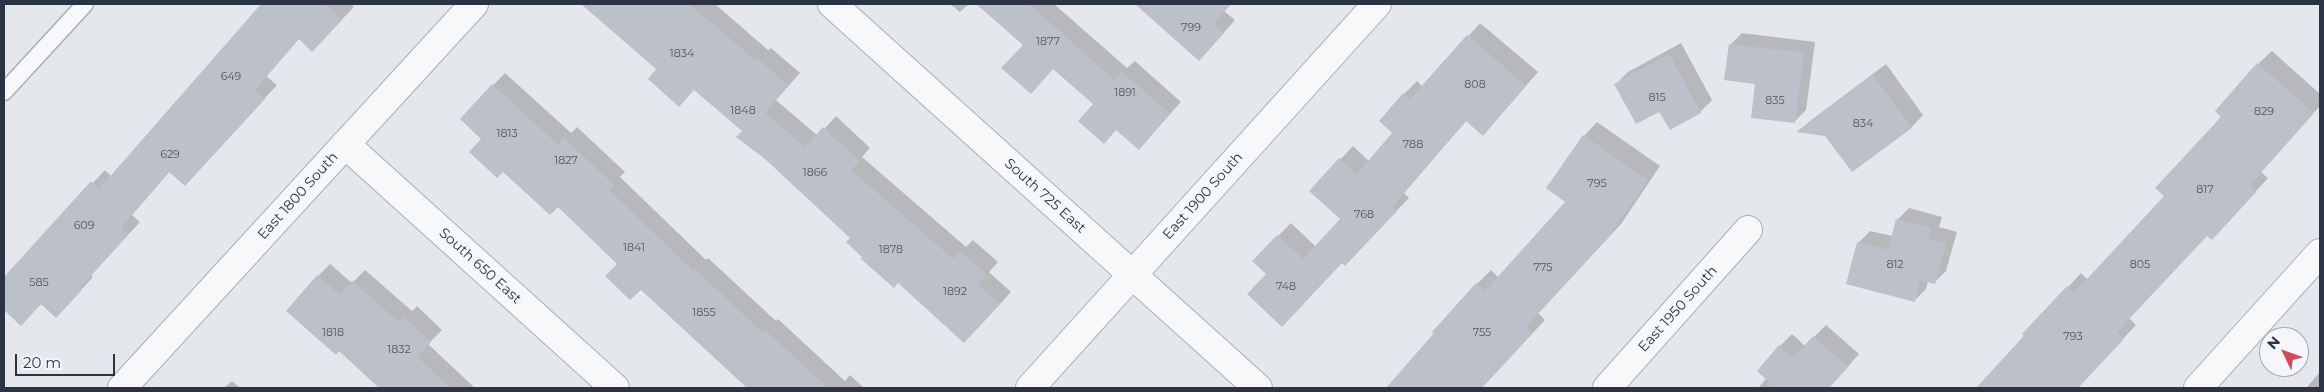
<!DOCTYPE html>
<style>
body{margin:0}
#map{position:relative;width:2324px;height:392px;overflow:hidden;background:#e4e7ec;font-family:Montserrat,sans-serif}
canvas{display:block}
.frame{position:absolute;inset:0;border:5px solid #2b3445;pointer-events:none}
.north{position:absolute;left:2259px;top:327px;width:50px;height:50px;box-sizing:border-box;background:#f4f6f9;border:1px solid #a4a8b1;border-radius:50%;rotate:312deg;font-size:14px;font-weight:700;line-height:20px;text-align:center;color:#2b3445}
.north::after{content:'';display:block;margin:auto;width:18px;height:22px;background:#d1495b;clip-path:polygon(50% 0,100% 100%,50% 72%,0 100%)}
.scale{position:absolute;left:15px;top:354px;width:100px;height:22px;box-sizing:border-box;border:2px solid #2b3445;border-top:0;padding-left:6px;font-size:15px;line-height:18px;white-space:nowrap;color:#2b3445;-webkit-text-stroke:4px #f4f6f9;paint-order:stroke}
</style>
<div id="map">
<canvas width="2324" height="392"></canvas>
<div class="frame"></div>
<div class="north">N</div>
<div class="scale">20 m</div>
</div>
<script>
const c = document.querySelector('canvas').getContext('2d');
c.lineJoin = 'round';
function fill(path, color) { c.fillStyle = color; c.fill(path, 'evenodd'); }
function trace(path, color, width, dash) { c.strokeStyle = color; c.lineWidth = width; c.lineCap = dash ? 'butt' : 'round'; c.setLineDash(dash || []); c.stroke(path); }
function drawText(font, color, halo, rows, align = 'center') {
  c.font = font + ' Montserrat,sans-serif'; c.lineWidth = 4; c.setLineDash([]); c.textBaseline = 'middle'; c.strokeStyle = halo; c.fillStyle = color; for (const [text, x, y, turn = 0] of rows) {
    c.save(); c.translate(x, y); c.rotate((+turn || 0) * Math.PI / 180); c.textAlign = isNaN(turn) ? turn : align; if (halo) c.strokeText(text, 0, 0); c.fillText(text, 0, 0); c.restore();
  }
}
fill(new Path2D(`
 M263 4H351L354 7 325 37 299 38 266 76 277 85 198 171H170L132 215 140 222 91 275 93 277 69 303H42L21 324 4 308V278L105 170 111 176Z
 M583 4H715L768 50 771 48 800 73 776 100 818 136 836 116 870 148 862 157 966 247 973 240 998 262 989 272 1011 292 976 330 899 282 864 257 851 237 765 158 743 131 695 89 658 69Z
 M950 4H969L960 12Z
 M978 4H1054L1127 68 1135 61 1181 102 1139 148 1117 129 1104 142 1094 104Z
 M1163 4H1231L1224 11 1235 20 1211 47 1152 16Z
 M1480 23 1538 72 1495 121 1467 120 1404 193 1409 198 1358 251 1342 261 1268 274 1278 236 1291 223 1316 247 1341 219 1311 191 1353 146 1369 161 1394 133 1404 94 1417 81 1423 87Z
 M1742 33 1815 42 1806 110 1794 122 1756 83 1730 45Z
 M1681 43 1712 100 1700 112 1660 110 1616 84 1628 72Z
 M2272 51 2320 94V106L2261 172 2268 178 2225 225 2207 234 2129 318 2136 325 2092 372 2072 380 2064 388H1977L2068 287 2081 273 2088 280 2165 196 2258 64Z
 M1886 64 1923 115 1912 127 1853 171 1826 135 1799 132 1810 121Z
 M505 73 571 133 577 127 625 172 620 177 706 260 708 258 776 321 778 319 845 381 850 375 864 388H744L746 386 558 206 461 119Z
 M1597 122 1660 166 1621 224 1538 313 1545 320 1501 367 1481 375 1469 388H1388L1435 333 1433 332 1477 284 1491 270 1499 278 1567 202 1584 136Z
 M1909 208 1942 217 1939 227 1957 232 1946 271 1934 283 1928 281 1926 289 1914 301 1858 243 1870 231 1893 236 1897 220Z
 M330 264 352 283 365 270 412 311 417 306 442 330 428 344 475 388H381L340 350 318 276Z
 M1826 325 1859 354 1829 388H1758L1767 378 1780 346 1792 334 1805 346Z
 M2320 372V388H2308L2307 387Z
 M232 381 240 388H224Z`), '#0003');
fill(new Path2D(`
 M261 4H325L342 20 312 52 299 39 255 90 265 99 185 186 169 172 121 228 128 235 80 288 82 290 56 318 41 304 21 326 4 310V277L91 181 99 189Z
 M581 4H689L756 61 758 59 788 85 765 113 805 147 823 127 859 161 851 170 953 259 960 251 987 275 978 285 1000 304 964 343 898 283 894 288 861 259 862 257 846 242 850 238 765 159 736 137 742 131 694 90 679 107 648 79 656 69Z
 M976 4H1029L1114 80 1122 72 1170 114 1139 150 1116 130 1104 144 1078 121 1093 104 1053 69 1031 94 1001 68 1023 45Z
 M1135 4H1231L1213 24 1224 33 1199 61Z
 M1467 35 1526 86 1483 136 1466 121 1392 207 1397 211 1345 266 1342 263 1282 327 1247 294 1266 274 1252 261 1277 235 1303 259 1340 219 1309 191 1339 158 1357 174 1392 133 1379 121 1403 93 1410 99Z
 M1729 44 1804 53 1795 123 1751 118 1755 84 1724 80Z
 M1669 54 1701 113 1670 130 1659 112 1636 124 1614 84Z
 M2257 63 2314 113 2249 186 2256 192 2212 240 2207 236 2117 332 2124 339 2078 388H1976L2024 336 2022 334 2067 286 2074 293 2164 196 2155 188 2221 117 2215 111Z
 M1873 75 1912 128 1852 172 1825 136 1796 132Z
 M492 84 558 145 564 138 614 185 609 190 693 271 695 269 763 333 765 330 828 388H747L641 290 630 300 605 276 617 264 558 207 550 215 503 172 497 178 469 152 481 139 460 119Z
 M1583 135 1648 180 1607 239 1525 328 1532 334 1482 388H1386L1434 333 1432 332 1476 283 1485 291 1565 202 1546 188Z
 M1896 219 1931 228 1928 238 1946 244 1935 284 1920 280 1915 302 1846 284 1857 242 1888 250Z
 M317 275 340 295 352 281 399 322 404 317 431 342 417 357 451 388H379L339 351 336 355 286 311Z
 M1813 336 1848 367 1829 388H1767L1771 384 1757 371 1779 345 1793 358Z`), '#bbc0ca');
const service = new Path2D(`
 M4 92 85 4`);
const minor = new Path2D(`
 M832 4 1258 388
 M345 144 615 388
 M122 388 474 4
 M1030 388 1377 4
 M1607 388 1748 230
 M2198 388 2320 253`);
trace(service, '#a9aeb7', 19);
trace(minor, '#a9aeb7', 30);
trace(service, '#f7f8fa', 16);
trace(minor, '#f7f8fa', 28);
drawText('11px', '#4f5766', null, [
 ["799",1191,28],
 ["1877",1048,42],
 ["1834",682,54],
 ["649",231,77],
 ["808",1475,85],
 ["1891",1125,93],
 ["815",1657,98],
 ["835",1775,101],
 ["1848",743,111],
 ["829",2264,112],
 ["834",1863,124],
 ["1813",507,134],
 ["788",1413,145],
 ["629",170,155],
 ["1827",566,161],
 ["1866",815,173],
 ["795",1597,184],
 ["817",2205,190],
 ["768",1364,215],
 ["609",84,226],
 ["1841",634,248],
 ["1878",891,250],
 ["812",1895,265],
 ["805",2140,265],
 ["775",1543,268],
 ["585",39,283],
 ["748",1286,287],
 ["1892",955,292],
 ["1855",704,313],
 ["1818",333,333],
 ["755",1482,333],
 ["793",2073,337],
 ["1832",399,350]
]);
drawText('14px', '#2b3445', '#f4f6f9', [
 ["East 1800 South",298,196,-48],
 ["South 725 East",1045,196,42],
 ["East 1900 South",1203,196,-48],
 ["South 650 East",480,266,42],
 ["East 1950 South",1678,309,-48]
]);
</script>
